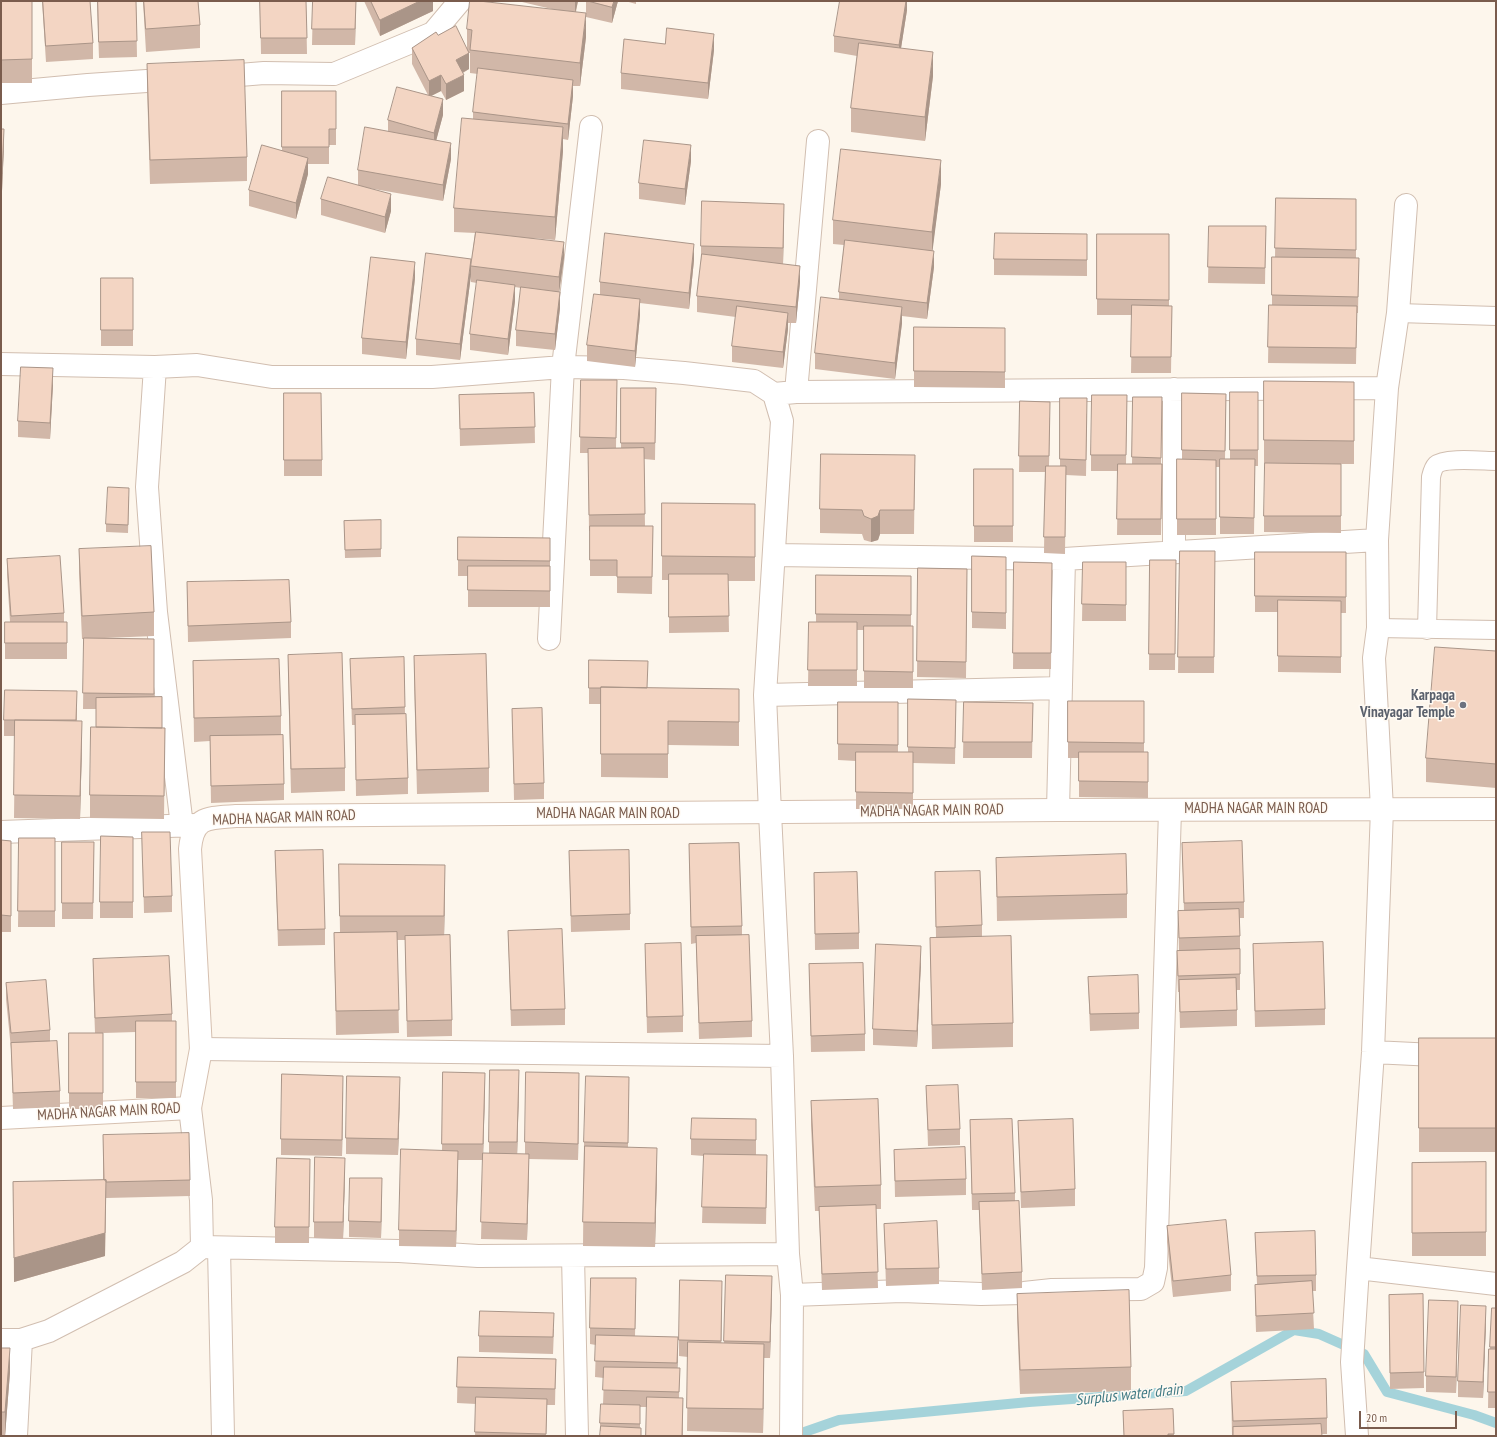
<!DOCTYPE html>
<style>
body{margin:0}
#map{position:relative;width:1497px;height:1437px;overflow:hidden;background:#fdf6ec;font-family:"PT Sans Narrow",sans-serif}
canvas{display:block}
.frame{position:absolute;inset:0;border:2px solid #7a5c4d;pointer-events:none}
.scale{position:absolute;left:1359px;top:1411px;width:98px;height:18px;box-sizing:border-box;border:2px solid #7a5c4d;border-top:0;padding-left:5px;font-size:12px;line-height:14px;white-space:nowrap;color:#7a5c4d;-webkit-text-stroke:3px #fffaf3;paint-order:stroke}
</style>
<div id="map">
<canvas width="1497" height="1437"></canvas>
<div class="frame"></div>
<div class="scale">20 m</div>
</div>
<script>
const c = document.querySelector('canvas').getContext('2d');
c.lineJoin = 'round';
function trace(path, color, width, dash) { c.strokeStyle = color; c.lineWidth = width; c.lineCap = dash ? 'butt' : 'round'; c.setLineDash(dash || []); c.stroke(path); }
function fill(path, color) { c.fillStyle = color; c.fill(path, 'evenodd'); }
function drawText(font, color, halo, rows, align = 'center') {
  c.font = font + ' "PT Sans Narrow",sans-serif'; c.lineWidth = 3; c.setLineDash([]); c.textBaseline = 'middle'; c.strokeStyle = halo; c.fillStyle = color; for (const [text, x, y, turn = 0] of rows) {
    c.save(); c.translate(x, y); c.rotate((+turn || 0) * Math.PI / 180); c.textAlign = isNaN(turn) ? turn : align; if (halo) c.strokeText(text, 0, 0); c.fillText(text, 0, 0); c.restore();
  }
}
trace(new Path2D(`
 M793 1436 839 1420 1029 1402 1186 1391 1294 1330 1319 1334 1364 1354 1387 1392 1474 1415 1496 1423`), '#a5d3da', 10);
const lane = new Path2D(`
 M1398 313 1496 316
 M1378 628 1496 630
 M1427 630 1431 477C1432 473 1433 468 1436 465 1445 457 1483 461 1496 461`);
const street = new Path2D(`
 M215 77 264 73 334 74 433 33 460 1
 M1 93 88 85 176 79
 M1 364 155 367 197 365 272 377H432L563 367 624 368 684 373 754 381 774 394 782 421 765 695 770 813 782 1056 788 1254 792 1295 791 1436
 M155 367 147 487 156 612 182 826
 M1174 389V552
 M796 392 818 141
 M774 394 796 392 1387 388
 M774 555 1064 559 1377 540
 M549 639 563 367 591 127
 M765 695 1061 688
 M1058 810 1064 559
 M1 832 196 825
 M201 1049 782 1056
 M1373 1052 1496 1058
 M202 1247 399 1251 478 1256 788 1254
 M219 1248 223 1436
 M573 1256 577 1436
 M1358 1268 1496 1284
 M792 1295 902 1291 981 1294 1024 1293 1052 1290 1141 1289 1153 1282 1156 1268 1170 810
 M1 1340H21L49 1331 183 1262 202 1247 201 1200 190 1108
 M16 1436 21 1340
 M1357 1436 1352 1362 1358 1268 1373 1052 1382 809 1374 658 1378 628 1377 540 1387 388 1398 313 1406 205`);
const secondary = new Path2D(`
 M1 1118 190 1108 201 1049 190 849C193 816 208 818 236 816L1058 810 1496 809`);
trace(lane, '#d1beb0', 20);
trace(street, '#d1beb0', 24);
trace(secondary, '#d6c0b0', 24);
trace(lane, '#fff', 18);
trace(street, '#fff', 22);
trace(secondary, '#fff', 22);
fill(new Path2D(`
 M1 1H32V83H1Z
 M42 1H90L93 43V59L46 62Z
 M97 1H136L137 57 99 58Z
 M143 1H198L200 25V48L146 52Z
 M260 1H306L307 54H261Z
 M313 1H356L355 45H312Z
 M364 1H433V11L380 36Z
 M522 1H578L576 12 586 37 580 86H573V96L568 140 563 139V151L555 240 532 238 564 258 559 292 560 308 555 350 516 346V330L521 288 515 287V301L508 355 470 350V334L477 283 471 282V266L475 233 454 232V208L473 119V112L478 74 470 73V53H469V69L463 73 464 91 446 100 441 91 431 96 443 115 436 140 451 159 443 201 368 188 391 211 385 233 321 215V199L358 185V170L388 131V120L428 95 412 64V48L438 35 467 48V29L556 10 522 2Z
 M586 1H618L612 23 586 17Z
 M625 1H636V4Z
 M907 1V10L901 48 933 76 925 141 851 132V108L857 56 834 52V36Z
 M714 50 708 99 621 89V73Z
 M147 64 247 157V181L150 184 147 87Z
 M282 91H336V145H329V164H308V174L296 219 249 206V190L282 151Z
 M1 129 4 145 2 191H1Z
 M691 161 685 205 639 199V183Z
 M941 184 932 251 934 267 927 319 902 316V323L895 379 815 369V353L839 299V292L844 245 833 244V220Z
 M1276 198 1356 199V258H1359L1358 313H1357L1356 364 1268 363 1269 305H1272V257H1275Z
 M784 220 783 264 800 282 796 323H788V329L783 368 732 362V346L736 317 697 312V296L701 262V246Z
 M1209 226H1266L1265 284 1208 283Z
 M1169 234V306H1172L1171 373H1131L1132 315H1097V299Z
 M1087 250V276L994 275V259Z
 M694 260 689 309 640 303V315L635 367 587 361V345L600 295V282Z
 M471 275 460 360 416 355V339Z
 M101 278H133V346H101Z
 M415 278 406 359 362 354V338Z
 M914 327 1005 328V388L914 387Z
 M581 380H617L616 448H621V388H656L655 460 644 459 645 526H653L652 594 617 593V576H590V531H589L588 453H580Z
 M1264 381 1354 382V464H1341V533L1264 532V516L1284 464 1264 463Z
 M53 384 50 439 18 437V421Z
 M1230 392H1258V466H1255L1254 534H1220V467H1216V535H1177V459H1182V393L1226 394 1225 459H1230Z
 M284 393 322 460V476H284Z
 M534 393 535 443 460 446 459 395Z
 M1127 395 1126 464H1132L1133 397H1162L1161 464 1162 480 1161 535H1117L1118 471H1091V455Z
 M1060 398 1087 414 1086 476 1066 475 1065 554 1044 553 1045 472H1019L1020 401 1050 418 1049 466H1060Z
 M915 455 914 534H880L878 540 871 542 864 540 862 534 820 533V509Z
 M974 469H1013V542H974Z
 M129 496 128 533 106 532V524Z
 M755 504V581H728L729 632 669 633V580H662V556Z
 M381 520V557L345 558 344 521Z
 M458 537 550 538V607H468V576H458Z
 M79 549 154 612V636L105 638 154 639V697L162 728H165L164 819 90 818V795L96 727V709H83L84 639H82L79 573Z
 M1180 551H1215L1214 673H1178Z
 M1255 552H1346V613H1341V673L1278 672V612H1255Z
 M972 556 1006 557V629L972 628Z
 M7 559 64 613V622H67V659H5V622H10L7 575Z
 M1150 560H1176L1175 670H1149Z
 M1014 562 1052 563 1051 669H1013Z
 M1083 562H1126V621H1082Z
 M918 568 967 569 966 678 917 677Z
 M816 575 911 576V626H913V688H864V630H857V686H808L809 622H816Z
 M187 582 291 622V638L188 642Z
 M1496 651V788L1426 782V758Z
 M288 655 345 768V791L291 793 288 678Z
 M414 656 489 768V792L417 794 414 680Z
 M404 657 405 714 408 778V794L356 796 355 725H352L350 659Z
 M589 660 648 688 739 712V746L668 745V778L601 777V704H589Z
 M193 661 281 716V735L284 784V800L211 803 210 741 194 742Z
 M908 699 956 700 955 764 913 763V809H856V761L838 760V702H898V752H908Z
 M1068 701H1144V752H1148V798L1079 797V758H1068Z
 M964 702 1033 703 1032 758H963Z
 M77 708V720L82 744 80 819 14 818 15 736H4V720Z
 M512 709 544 783V799L514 800Z
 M142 832 172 896V912L144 913Z
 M133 837V918H100V902Z
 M19 838H55V927H18Z
 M1 840 11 841V932H1Z
 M62 842H94L93 919H62Z
 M1182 843 1244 902V918H1240V990H1237V1026L1180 1028 1179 992H1178L1177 967V951H1179L1178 911H1184Z
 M689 844 742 926V935L752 1021V1037L699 1039 696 943 691 944Z
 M275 851 325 929V945L278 946Z
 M569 851 630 914V930L571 932Z
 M996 858 1127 894V918L997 921Z
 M339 864 445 888 444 935 452 1020V1036L407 1037 405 940H397L399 1033 336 1035 334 933H340Z
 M935 872 982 925V937L1013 1023V1047L932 1049 930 938H936Z
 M814 873 859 933V949L815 950Z
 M508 931 565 1009V1025L511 1026Z
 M645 944 683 1016V1032L647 1033Z
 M1253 944 1325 1009V1025L1255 1027Z
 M93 959 172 1014V1021H176V1098H136V1032L103 1033V1109H69V1033H95L93 975Z
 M921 962 917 1047 873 1045V1029Z
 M809 964 865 1034V1051L811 1052Z
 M1088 977 1139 1013V1029L1090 1031Z
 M6 983 50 1030V1041L60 1091V1107L13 1109 11 1049 6 999Z
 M1419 1038H1496V1152H1419Z
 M443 1072 485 1089 483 1153H489V1142L519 1086 517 1154H525V1142L579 1089 578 1160 529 1159 527 1240 481 1239 483 1160H458L456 1247 399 1246V1230L442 1150Z
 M629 1077 628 1147 657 1172 655 1247 583 1246 584 1142Z
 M926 1086 960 1129V1145L928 1146Z
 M343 1092 342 1156 281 1155V1139Z
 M400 1093 398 1155 346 1154V1138Z
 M811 1101 881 1185V1209H876L878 1288 822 1290 819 1211H815L811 1125Z
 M756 1119V1155L767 1172 766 1224 702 1223 704 1156 691 1155V1139Z
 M970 1120 1015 1193V1201L1022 1272V1288L982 1290 979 1210H972Z
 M1018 1121 1075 1189V1206L1021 1208Z
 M103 1135 190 1180V1196L106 1198 105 1256 14 1282 13 1182 103 1180Z
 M894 1150 966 1179V1195L895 1197Z
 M310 1159 309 1243H275V1227Z
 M1486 1162V1256H1412V1163Z
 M345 1174 343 1239 314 1238V1222Z
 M382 1194 381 1238 349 1237V1221Z
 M884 1224 939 1268V1284L886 1286Z
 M1167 1226 1231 1275V1291L1173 1297 1167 1242Z
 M1255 1233 1316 1275V1291H1312L1314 1329 1256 1332 1255 1301V1285L1257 1284Z
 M726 1275 772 1292 770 1358H764L763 1433 687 1431 688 1357 679 1356V1340L722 1297 721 1343H724Z
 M636 1294 635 1336 678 1353 677 1368H680L679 1398H683V1436H646L647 1407H640V1428L600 1431V1423L603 1404 604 1378 595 1377 596 1345 590 1344V1328Z
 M1017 1294 1131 1367V1391L1020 1394 1017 1317Z
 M1423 1294 1424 1388 1390 1389 1389 1295Z
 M1492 1308H1496V1408H1488L1489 1349H1490Z
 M1458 1317 1456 1393 1426 1392V1376Z
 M1486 1322 1483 1398 1458 1397V1381Z
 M554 1329 553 1354 479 1352V1336Z
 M1 1348 10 1372 5 1436 1 1435Z
 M458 1357 556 1359 555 1405H547L546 1436H475L476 1404 457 1403Z
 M1231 1382 1327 1418V1434H1322V1436H1232Z
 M1173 1409 1174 1436H1124L1123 1411Z`), '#d1b7a8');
fill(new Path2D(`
 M356 1 355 45V29Z
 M420 1H433V11L380 36V20Z
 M575 1H578L575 14Z
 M614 1H618L612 23V7Z
 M906 1H907V10L899 61V45Z
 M586 13V37L580 86V63Z
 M714 34V50L708 99V83Z
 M933 52V76L925 141V117Z
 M469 53V69L456 76V60Z
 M441 75V91L429 97V81Z
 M464 75V91L446 100V84Z
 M573 80V96L568 140V124Z
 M443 99V115L434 149V133Z
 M563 127V151L555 240V217Z
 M4 129V145L2 191V174Z
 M451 143V159L443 201V185Z
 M691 145V161L685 205V189Z
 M308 158V174L296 219V203Z
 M941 160V184L932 255V232Z
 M391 194V211L385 233V217Z
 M784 204V220L783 264V248Z
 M564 242V258L559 293V277Z
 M694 244V260L689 309V293Z
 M934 251V267L927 319V303Z
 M471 259V275L460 360V344Z
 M415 262V278L406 359V342Z
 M800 266V282L796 323V307Z
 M515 285V301L508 355V339Z
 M560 292V308L555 350V334Z
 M640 299V315L635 367V351Z
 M902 307V323L895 379V363Z
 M788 313V329L783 368V352Z
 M53 368V384L50 439V423Z
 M880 510V534L878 540 871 542V519Z
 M82 721V744L80 819V796Z
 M445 865V888L444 940V916Z
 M921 946V962L917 1047V1031Z
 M519 1070V1086L517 1159V1142Z
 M485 1073V1089L483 1160V1144Z
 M579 1073V1089L578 1160V1144Z
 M343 1076V1092L342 1156V1140Z
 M400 1077V1093L398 1155V1139Z
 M657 1148V1172L655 1247V1223Z
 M458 1151V1167L456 1247V1231Z
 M529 1154V1170L527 1240V1224Z
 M345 1158V1174L343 1239V1222Z
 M382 1178V1194L381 1238V1222Z
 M106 1180 105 1256 14 1282V1258Z
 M772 1276V1292L770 1358V1342Z
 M722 1281V1297L721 1357V1341Z
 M1458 1301V1317L1456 1393V1377Z
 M1486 1306V1322L1483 1398V1382Z
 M678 1337V1353L677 1380V1363Z
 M764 1344V1368L763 1433V1409Z
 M10 1348V1372L5 1436V1412Z
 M547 1399V1415L546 1436V1434Z`), '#aa9588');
const building = new Path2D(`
 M1 1H32V59L1 60Z
 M43 1H90L93 43 46 46Z
 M98 1H136L137 41 99 42Z
 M144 1H198L200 25 146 29Z
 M260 1H306L307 38H261Z
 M313 1H356L355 29H312Z
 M371 1H420L380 20Z
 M470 1H479L586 13 580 63 470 50 472 30 467 29Z
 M588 1H614L612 7Z
 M840 1H906L899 45 834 36Z
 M456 26 469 53 456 60 464 75 446 84 441 75 429 81 412 48 436 32 438 35Z
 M667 28 714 34 708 83 621 73 624 39 665 44Z
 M859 43 933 52 925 117 851 108Z
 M244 60 247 157 150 160 147 64Z
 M478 68 573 80 568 124 473 112Z
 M397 87 443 99 434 133 388 120Z
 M282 91H336V129H329V147H282Z
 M462 118 563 127 555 217 454 208Z
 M365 127 451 143 443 185 358 170Z
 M1 129H4L2 174H1Z
 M644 140 691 145 685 189 639 183Z
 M262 145 308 158 296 203 249 190Z
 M841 149 941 160 932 232 833 220Z
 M328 177 391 194 385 217 321 199Z
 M1276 198 1356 199V250L1275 248Z
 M702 201 784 204 783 248 701 246Z
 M1209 226H1266L1265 268 1208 267Z
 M476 232 564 242 559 277 471 266Z
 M605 233 694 244 689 293 600 282Z
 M995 233 1087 234V260L994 259Z
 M1097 234H1169V300L1097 299Z
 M845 240 934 251 927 303 839 292Z
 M426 253 471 259 460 344 416 339Z
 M702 254 800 266 796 307 697 296Z
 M371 257 415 262 406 342 362 338Z
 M1272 257 1359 258 1358 297 1272 295Z
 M101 278H133V330H101Z
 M477 280 515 285 508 339 470 334Z
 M521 287 560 292 555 334 516 330Z
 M594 294 640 299 635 351 587 345Z
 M821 297 902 307 895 363 815 353Z
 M1132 305 1172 306 1171 357H1131Z
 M1269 305 1357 306 1356 348 1268 347Z
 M737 306 788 313 783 352 732 346Z
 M914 327 1005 328V372L914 371Z
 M21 367 53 368 50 423 18 421Z
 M581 380H617L616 438 580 437Z
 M1264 381 1354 382V441L1264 440Z
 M621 388H656L655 443H621Z
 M1230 392H1258V450H1230Z
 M284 393H321L322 460H284Z
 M534 393 535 427 460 429 459 395Z
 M1182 393 1226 394 1225 451 1182 450Z
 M1092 395H1127L1126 455H1091Z
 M1133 397H1162L1161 458 1132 457Z
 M1060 398H1087L1086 460 1060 459Z
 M1020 401 1050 402 1049 456H1019Z
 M644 448 645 514 589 515 588 449Z
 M821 454 915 455 914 510H880L878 516 871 519 864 516 862 510 820 509Z
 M1177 459 1216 460V519H1177Z
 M1220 459H1255L1254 518 1220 517Z
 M1265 463 1341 464V516H1264Z
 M1118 464H1162L1161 519H1117Z
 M1046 466H1066L1065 537H1044Z
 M974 469H1013V526H974Z
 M108 487 129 488 128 525 106 524Z
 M662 503 755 504V557L662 556Z
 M381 520V549L345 550 344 521Z
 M590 526H653L652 577H617V560H590Z
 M458 537 550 538V561L458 560Z
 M151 546 154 612 82 616 79 549Z
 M1180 551H1215L1214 657H1178Z
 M1255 552H1346V597L1255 596Z
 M60 556 64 613 11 616 7 559Z
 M972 556 1006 557V613L972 612Z
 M1150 560H1176L1175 654H1149Z
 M1014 562 1052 563 1051 653H1013Z
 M1083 562H1126V605L1082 604Z
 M468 566H550V591L468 590Z
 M918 568 967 569 966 662 917 661Z
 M669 574H728L729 616 669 617Z
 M816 575 911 576V615L816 614Z
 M289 580 291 622 188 626 187 582Z
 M1278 600 1341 601V657L1278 656Z
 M5 622H67V643H5Z
 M809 622H857V670H808Z
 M864 626H913V672L864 671Z
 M84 638 154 639V694L83 693Z
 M1435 647 1496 651V764L1426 758Z
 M342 653 345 768 291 769 288 655Z
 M486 654 489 768 417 770 414 656Z
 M404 657 405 707 352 709 350 659Z
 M279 659 281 716 194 718 193 661Z
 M589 660 648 661 647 688 601 687V688H589Z
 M601 687 739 689V722L668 721V754H601Z
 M5 690 77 691 76 720H4Z
 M162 697V728L96 727V698Z
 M908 699 956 700 955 748 908 747Z
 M1068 701H1144V743L1068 742Z
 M838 702H898V745L838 744Z
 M964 702 1033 703 1032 742H963Z
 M542 708 544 783 514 784 512 709Z
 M406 714 408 778 356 780 355 715Z
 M15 720 82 721 80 796 14 795Z
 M91 727 165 728 164 796 90 795Z
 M283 735 284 784 211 786 210 736Z
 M856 752H913V793L856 792Z
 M1079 752H1148V782L1079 781Z
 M142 832H170L172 896 144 897Z
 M101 836 133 837V902H100Z
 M19 838H55V911H18Z
 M1 840 11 841V916L1 915Z
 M1242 841 1244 902 1184 903 1182 843Z
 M62 842H94L93 903H62Z
 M739 843 742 926 691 927 689 844Z
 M323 850 325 929 278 930 275 851Z
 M629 850 630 914 571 916 569 851Z
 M1126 854 1127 894 997 897 996 858Z
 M339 864 445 865 444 916H340Z
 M980 871 982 925 936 927 935 872Z
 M857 872 859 933 815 934 814 873Z
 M1239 909 1240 936 1179 938 1178 911Z
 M562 929 565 1009 511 1010 508 931Z
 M397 932 399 1010 336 1011 334 933Z
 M450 935 452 1020 407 1021 405 936Z
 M749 935 752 1021 699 1023 696 936Z
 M1011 936 1013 1023 932 1025 930 938Z
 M1323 942 1325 1009 1255 1011 1253 944Z
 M681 943 683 1016 647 1017 645 944Z
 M876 944 921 946 917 1031 873 1029Z
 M1240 949V974L1178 976 1177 951Z
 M169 956 172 1014 95 1018 93 959Z
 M863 963 865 1034 811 1036 809 964Z
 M1138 975 1139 1013 1090 1014 1088 977Z
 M1236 978 1237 1010 1180 1012 1179 980Z
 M46 980 50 1030 11 1033 6 983Z
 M136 1021H176V1082H136Z
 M69 1033H103V1093H69Z
 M1419 1038H1496V1128H1419Z
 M57 1041 60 1091 13 1093 11 1043Z
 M490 1070H519L517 1142H489Z
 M443 1072 485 1073 483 1144H442Z
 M526 1072 579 1073 578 1144 525 1142Z
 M282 1074 343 1076 342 1140 281 1139Z
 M347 1076 400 1077 398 1139 346 1138Z
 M586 1076 629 1077 628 1143 584 1142Z
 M958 1085 960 1129 928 1130 926 1086Z
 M878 1099 881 1185 815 1187 811 1101Z
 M692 1118 756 1119V1140L691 1139Z
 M1012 1119 1015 1193 972 1194 970 1120Z
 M1073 1119 1075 1189 1021 1192 1018 1121Z
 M189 1133 190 1180 106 1182V1180H104L103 1135Z
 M585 1146 657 1148 655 1223 583 1222Z
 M965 1147 966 1179 895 1181 894 1150Z
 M401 1149 458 1151 456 1231 399 1230Z
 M483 1153 529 1154 527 1224 481 1222Z
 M704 1154 767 1155 766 1208 702 1207Z
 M315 1157 345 1158 343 1222H314Z
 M277 1158 310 1159 309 1227H275Z
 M1486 1162V1232L1412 1233V1163Z
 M350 1178H382L381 1222 349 1221Z
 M106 1180 105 1233 14 1258 13 1182Z
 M1019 1201 1022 1272 982 1274 979 1202Z
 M876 1205 878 1272 822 1274 819 1207Z
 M1226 1220 1231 1275 1173 1281 1167 1226Z
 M937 1221 939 1268 886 1269 884 1224Z
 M1315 1231 1316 1275 1257 1276 1255 1233Z
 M726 1275 772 1276 770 1342 724 1341Z
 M591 1278H636L635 1329 590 1328Z
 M680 1280 722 1281 721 1341 679 1340Z
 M1312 1281 1314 1313 1256 1316 1255 1285Z
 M1129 1290 1131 1367 1020 1370 1017 1294Z
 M1423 1294 1424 1372 1390 1373 1389 1295Z
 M1429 1300 1458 1301 1456 1377 1426 1376Z
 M1461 1305 1486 1306 1483 1382 1458 1381Z
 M1492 1308H1496V1347H1490Z
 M480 1311 554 1313 553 1337 479 1336Z
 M596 1335 678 1337 677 1363 595 1361Z
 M688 1342 764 1344 763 1409 687 1408Z
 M1 1348H10L5 1412H1Z
 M1489 1349H1496V1392H1488Z
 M458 1357 556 1359 555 1389 457 1387Z
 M604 1367 680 1368 679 1392 603 1390Z
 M1326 1379 1327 1418 1233 1421 1231 1382Z
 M476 1397 547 1399 546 1434 475 1432Z
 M647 1397 683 1398 682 1436H646Z
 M601 1404 640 1405V1424L600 1423Z
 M1173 1409 1174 1434H1168V1436H1124L1123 1411Z
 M1321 1424 1322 1436H1233V1427Z
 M601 1426 641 1428V1436H600Z`);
fill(building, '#f3d5c3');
trace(building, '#aa9588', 1);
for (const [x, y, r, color] of [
 [1463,705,4,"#6b7280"]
]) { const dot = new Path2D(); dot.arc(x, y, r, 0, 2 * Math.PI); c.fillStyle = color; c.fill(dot); trace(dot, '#fffaf3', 1.5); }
drawText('bold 15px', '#5b616d', '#fffaf3', [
 ["Karpaga",1455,696],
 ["Vinayagar Temple",1455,713]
], 'right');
drawText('15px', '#7a5c4d', '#fffaf3', [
 ["MADHA NAGAR MAIN ROAD",1256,809],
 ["MADHA NAGAR MAIN ROAD",932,811,-1],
 ["MADHA NAGAR MAIN ROAD",608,814],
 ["MADHA NAGAR MAIN ROAD",284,818,-2],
 ["MADHA NAGAR MAIN ROAD",109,1112,-3]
]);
drawText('italic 16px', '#437c86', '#fffaf3', [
 ["Surplus water drain",1129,1395,-6]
]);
</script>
